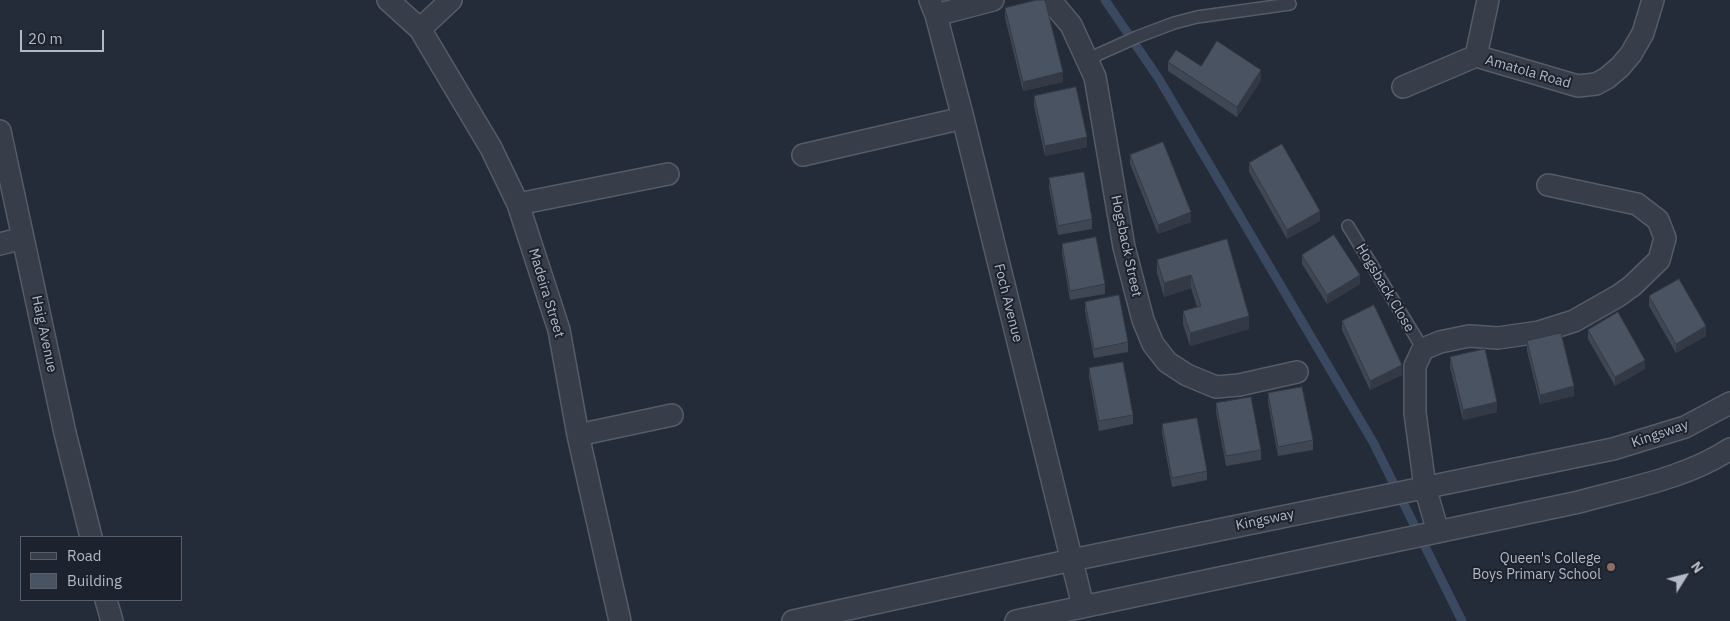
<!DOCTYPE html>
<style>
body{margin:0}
#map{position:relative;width:1730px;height:621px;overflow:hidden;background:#242c39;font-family:"IBM Plex Sans",sans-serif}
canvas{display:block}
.legend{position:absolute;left:20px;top:536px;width:162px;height:65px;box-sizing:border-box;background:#1d232e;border:1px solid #595f6a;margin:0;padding:6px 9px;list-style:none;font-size:15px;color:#b3b9c5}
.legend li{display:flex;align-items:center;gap:10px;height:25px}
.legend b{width:25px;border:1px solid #595f6a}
.north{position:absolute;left:1660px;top:551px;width:50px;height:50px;-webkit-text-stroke:4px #1d232e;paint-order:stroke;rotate:54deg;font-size:14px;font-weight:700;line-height:20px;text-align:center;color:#b3b9c5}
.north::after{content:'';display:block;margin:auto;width:18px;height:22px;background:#b3b9c5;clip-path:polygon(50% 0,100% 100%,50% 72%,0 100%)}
.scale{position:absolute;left:20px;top:30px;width:84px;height:22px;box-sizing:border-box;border:2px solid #b3b9c5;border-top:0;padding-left:6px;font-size:15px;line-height:18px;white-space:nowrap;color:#b3b9c5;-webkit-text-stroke:4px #1d232e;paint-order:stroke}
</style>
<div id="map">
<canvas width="1730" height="621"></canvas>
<ul class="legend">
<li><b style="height:6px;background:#373e49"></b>Road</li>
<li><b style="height:14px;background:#4a5362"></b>Building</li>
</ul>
<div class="north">N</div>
<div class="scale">20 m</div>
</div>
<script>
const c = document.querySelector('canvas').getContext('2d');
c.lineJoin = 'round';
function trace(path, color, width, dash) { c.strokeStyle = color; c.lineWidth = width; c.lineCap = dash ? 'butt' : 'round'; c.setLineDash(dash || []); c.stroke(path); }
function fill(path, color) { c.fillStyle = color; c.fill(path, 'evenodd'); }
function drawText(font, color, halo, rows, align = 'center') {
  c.font = font + ' "IBM Plex Sans",sans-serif'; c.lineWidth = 4; c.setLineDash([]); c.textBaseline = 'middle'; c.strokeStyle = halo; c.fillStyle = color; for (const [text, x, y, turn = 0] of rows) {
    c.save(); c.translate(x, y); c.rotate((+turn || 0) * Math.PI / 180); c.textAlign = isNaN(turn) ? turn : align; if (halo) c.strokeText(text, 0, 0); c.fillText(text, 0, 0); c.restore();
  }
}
trace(new Path2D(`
 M1105 0 1159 79 1373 442 1462 621`), '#3a4960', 9);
const service = new Path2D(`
 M1088 59 1137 37 1174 23 1197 17 1290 4
 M1348 226 1423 349`);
const minor = new Path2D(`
 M388 0 420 29 491 148 518 204 559 330 578 435 620 621
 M930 0 936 15 963 118 1083 606
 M1050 0 1071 25 1095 77 1124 247 1143 320 1153 344 1167 362 1187 375 1216 387 1239 385 1297 372
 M936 15 993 0
 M420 29 451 0
 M1476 56 1488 0
 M1403 87 1476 56 1578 86 1596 84 1607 78 1620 67 1631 54 1643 33 1653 0
 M0 131 65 433 91 537
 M803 155 963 118
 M518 204 668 174
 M0 244 23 238
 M578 435 672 415
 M1438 532 1425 487 1415 413V366L1423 349 1440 342 1469 336 1498 338 1539 332 1574 321 1618 296 1632 286 1659 260 1665 238 1658 220 1637 204 1548 185
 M106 600 112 621
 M793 621 1072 560 1613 449 1685 427 1730 403
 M1016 621 1579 502C1629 488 1686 478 1730 449`);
trace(service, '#565c67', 14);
trace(minor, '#565c67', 24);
trace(service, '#373e49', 11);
trace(minor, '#373e49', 21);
fill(new Path2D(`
 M1005 8 1063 82 1023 91 1005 18Z
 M1168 62 1201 66 1261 80 1237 117 1168 71Z
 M1034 96 1087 147 1045 156 1034 106Z
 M1130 155 1191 222 1158 234 1130 164Z
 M1249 163 1320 221 1287 239 1249 172Z
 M1049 178 1092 219V229L1058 235 1049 188Z
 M1227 239 1249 329 1190 346 1183 324V311L1197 307 1191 288 1164 297 1157 273V260Z
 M1062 244 1105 284V294L1070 300 1062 253Z
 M1302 255 1360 284 1327 304 1302 264Z
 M1649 296 1706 336 1676 353 1649 306Z
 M1085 302 1128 342V352L1094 358 1085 311Z
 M1342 321 1402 375 1370 390 1342 330Z
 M1588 330 1645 369 1615 386 1588 339Z
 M1527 341 1574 396 1540 404 1527 351Z
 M1450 357 1497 412 1463 420 1450 367Z
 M1089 368 1133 415V424L1099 431 1089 377Z
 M1268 393 1313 440V450L1278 456 1268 403Z
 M1216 403 1261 450V460L1226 466 1216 412Z
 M1162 424 1207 471V480L1172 487 1162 433Z`), '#404754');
fill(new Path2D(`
 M1261 70V80L1237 117V107Z
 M1063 72V82L1023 91V82Z
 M1087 137V147L1045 156V146Z
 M1320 211V221L1287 239V230Z
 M1191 212V222L1158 234V225Z
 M1191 275V288L1164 297V283Z
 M1360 275V284L1327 304V295Z
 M1249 316V329L1190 346V333Z
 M1706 326V336L1676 353V344Z
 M1645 360V369L1615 386V377Z
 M1402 365V375L1370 390V381Z
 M1574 386V396L1540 404V395Z
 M1497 402V412L1463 420V410Z`), '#343a45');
const building = new Path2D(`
 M1037 0H1045L1063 72 1023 82 1005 8Z
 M1217 41 1261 70 1237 107 1168 62 1176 50 1201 66Z
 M1076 87 1087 137 1045 146 1034 96Z
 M1163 142 1191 212 1158 225 1130 155Z
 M1282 144 1320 211 1287 230 1249 163Z
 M1084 172 1092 219 1058 226 1049 178Z
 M1334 235 1360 275 1327 295 1302 255Z
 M1096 237 1105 284 1070 291 1062 244Z
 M1227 239 1249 316 1190 333 1183 311 1201 306 1191 275 1164 283 1157 260Z
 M1679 279 1706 326 1676 344 1649 296Z
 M1119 295 1128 342 1094 349 1085 302Z
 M1374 305 1402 365 1370 381 1342 321Z
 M1618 312 1645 360 1615 377 1588 330Z
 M1561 333 1574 386 1540 395 1527 341Z
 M1485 349 1497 402 1463 410 1450 357Z
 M1123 362 1133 415 1099 421 1089 368Z
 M1302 387 1313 440 1278 447 1268 393Z
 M1251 397 1261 450 1226 456 1216 403Z
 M1197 418 1207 471 1172 478 1162 424Z`);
fill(building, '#4a5362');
trace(building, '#343a45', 1);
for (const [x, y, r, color] of [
 [1611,567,5,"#8d6e63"]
]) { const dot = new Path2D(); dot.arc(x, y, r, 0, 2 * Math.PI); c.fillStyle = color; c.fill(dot); trace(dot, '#1d232e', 2); }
drawText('14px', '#b3b9c5', '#1d232e', [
 ["Amatola Road",1528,72,16],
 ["Hogsback Street",1126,246,78],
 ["Hogsback Close",1385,288,59],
 ["Madeira Street",546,293,73],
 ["Foch Avenue",1008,303,76],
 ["Haig Avenue",44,334,78],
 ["Kingsway",1660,434,-19],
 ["Kingsway",1265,520,-12]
]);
drawText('14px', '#b3b9c5', '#1d232e', [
 ["Queen's College",1601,559],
 ["Boys Primary School",1601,575]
], 'right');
</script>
